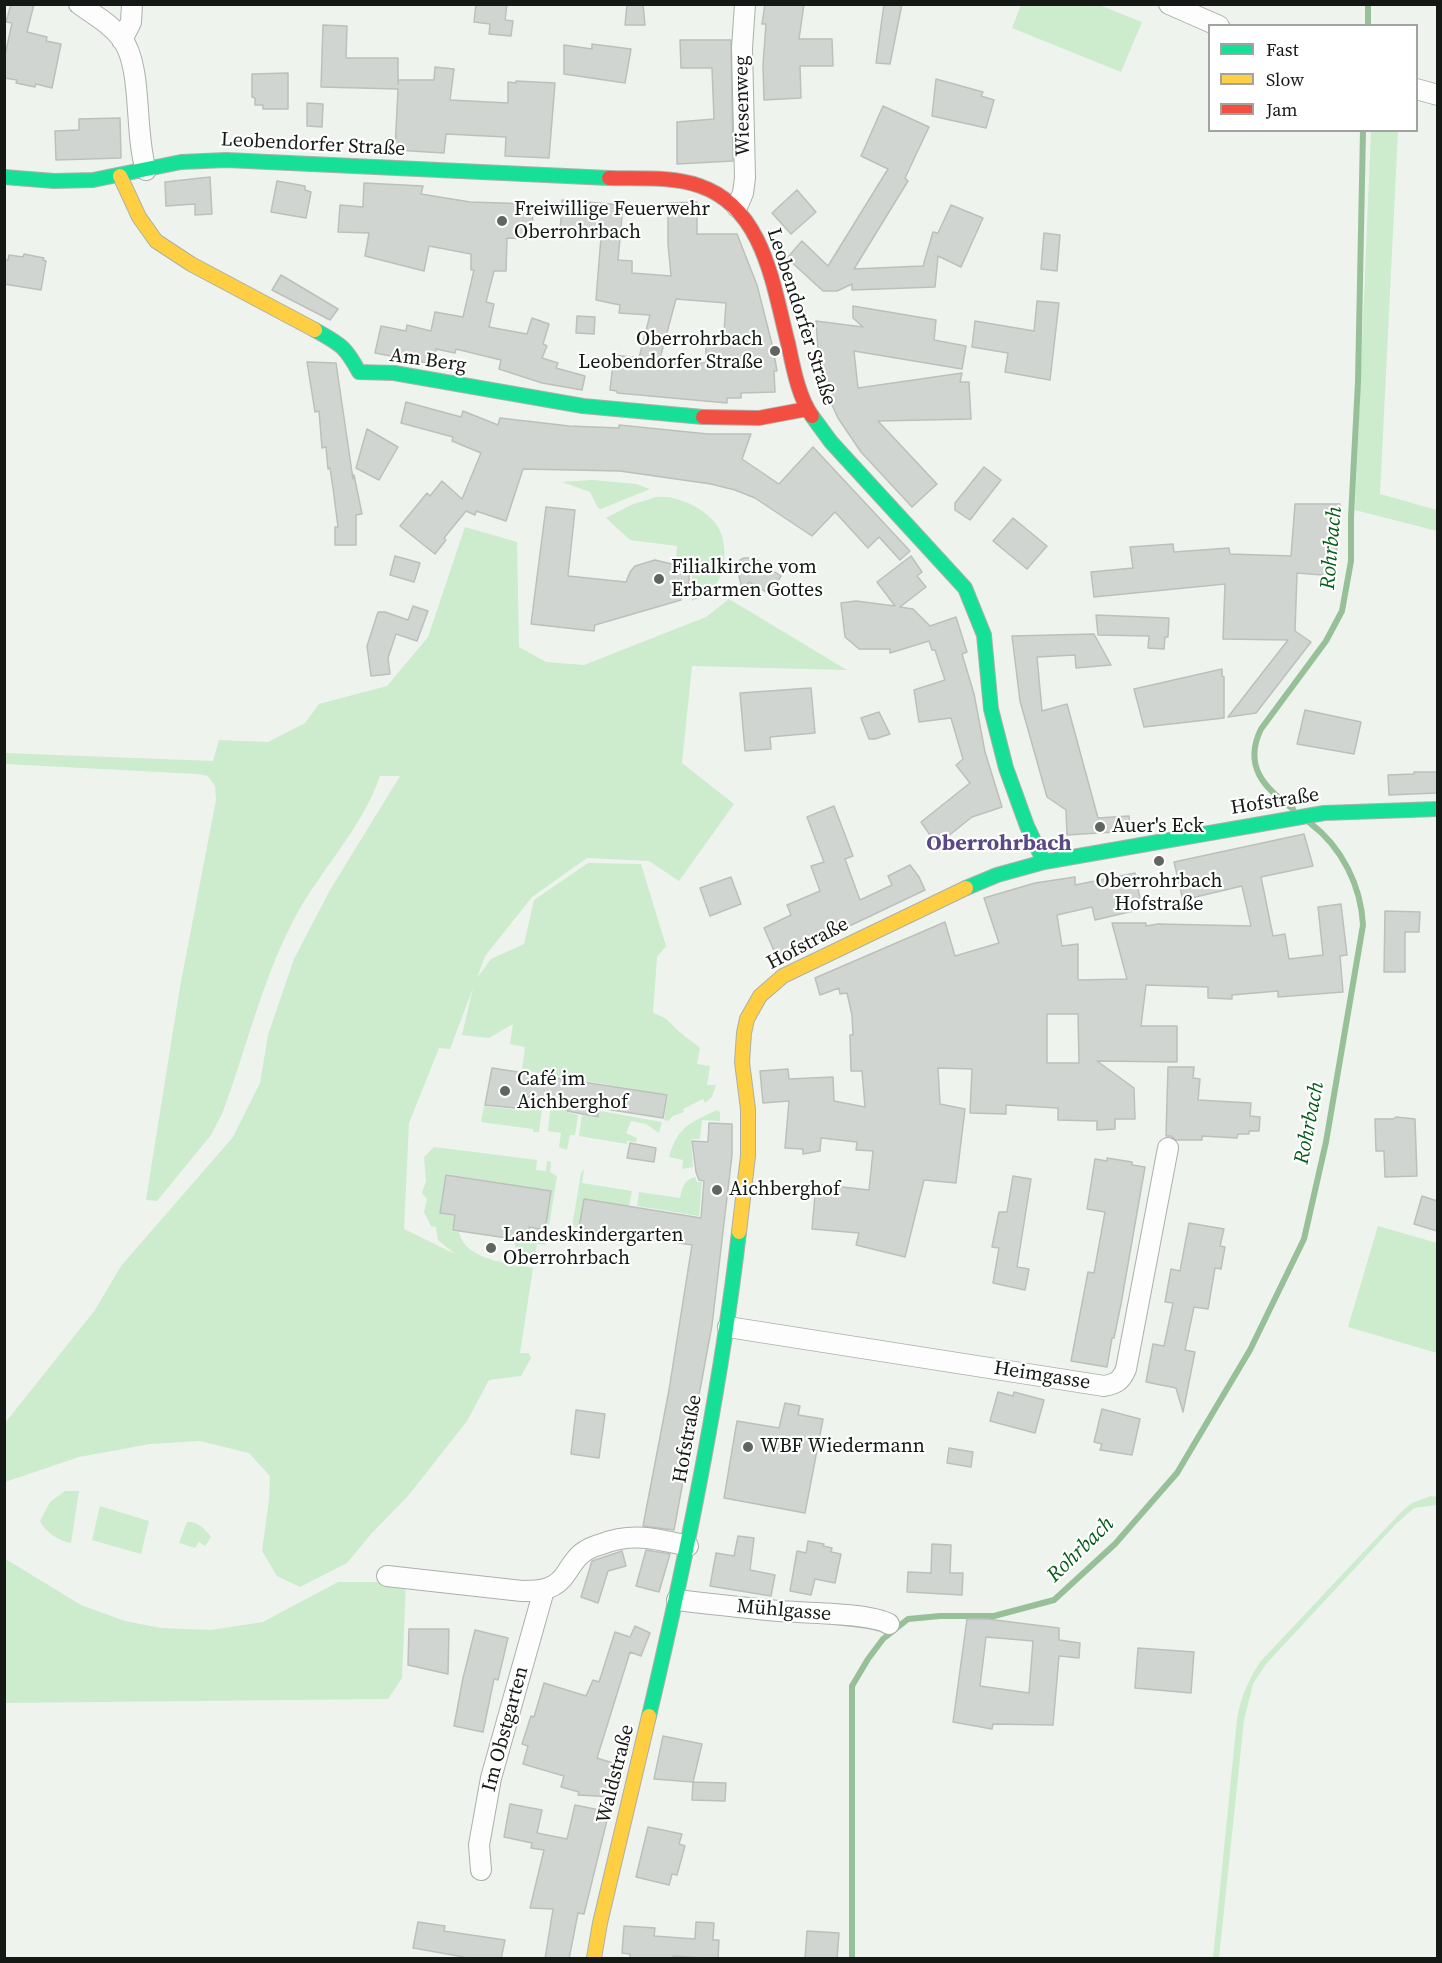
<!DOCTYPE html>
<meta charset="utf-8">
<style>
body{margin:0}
#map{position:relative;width:1442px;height:1963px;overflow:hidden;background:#eef3ee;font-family:"Source Serif 4",serif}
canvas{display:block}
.frame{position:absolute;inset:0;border:6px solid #151915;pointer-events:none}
.legend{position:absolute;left:1208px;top:24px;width:210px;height:108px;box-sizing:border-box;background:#fff;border:2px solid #a1a3a1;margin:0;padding:8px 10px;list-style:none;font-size:18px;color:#151915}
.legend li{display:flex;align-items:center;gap:12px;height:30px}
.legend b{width:30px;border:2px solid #a1a3a1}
</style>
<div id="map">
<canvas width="1442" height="1963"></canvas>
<div class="frame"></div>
<ul class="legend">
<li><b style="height:8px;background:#16e098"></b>Fast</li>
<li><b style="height:8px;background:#ffcf43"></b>Slow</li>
<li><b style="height:8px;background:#f24e42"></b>Jam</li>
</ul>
</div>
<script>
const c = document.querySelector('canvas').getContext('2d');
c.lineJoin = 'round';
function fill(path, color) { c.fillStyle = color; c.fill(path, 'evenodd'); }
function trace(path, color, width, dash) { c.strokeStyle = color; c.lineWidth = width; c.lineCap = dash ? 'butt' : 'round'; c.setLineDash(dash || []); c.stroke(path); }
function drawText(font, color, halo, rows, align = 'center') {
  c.font = font + ' "Source Serif 4",serif'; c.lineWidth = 4.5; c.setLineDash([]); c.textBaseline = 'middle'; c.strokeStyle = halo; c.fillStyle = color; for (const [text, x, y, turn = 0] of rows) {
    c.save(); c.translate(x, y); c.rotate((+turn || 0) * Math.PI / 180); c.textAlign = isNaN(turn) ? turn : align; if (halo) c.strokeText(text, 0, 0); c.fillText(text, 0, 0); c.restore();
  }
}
fill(new Path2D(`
 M1021 5H1099L1142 22 1121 72 1012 28Z
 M1371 131H1398L1380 494 1437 510V531L1355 510Z
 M592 480 636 484 650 489 601 509 598 508 590 492 562 482Z
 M656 497C677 495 709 509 719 529 728 546 726 575 712 590 707 596 700 598 692 601L688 590C698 575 690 565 676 560L677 546 630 540 606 518 631 505Z
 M465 527 517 542 519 647 546 662 584 665 706 617 729 599 847 670 692 666 682 763 734 804 679 881 649 861 587 858 532 897 485 956 477 978 491 959 524 944 534 900 588 863 641 864 666 946 657 957 653 1013C671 1019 668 1023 681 1033 687 1039 694 1042 700 1048L697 1064 710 1066 707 1085H716L712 1097 705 1103 703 1099 683 1109 684 1112 673 1116 668 1121 664 1120 668 1095 522 1070 525 1047 510 1044 513 1024 489 1038 462 1035 473 988 450 1049 439 1048 409 1123 404 1229 455 1254 438 1240 436 1227 431 1226 424 1212 427 1199 422 1193 426 1181 424 1157 434 1147 537 1160 536 1170 546 1171 547 1161 551 1162 550 1172 557 1176 546 1245 537 1244 534 1261C523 1258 515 1252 514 1240L527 1242 529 1228 545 1230 551 1191 446 1174 440 1213 455 1216 452 1231 459 1232C465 1261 510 1263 533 1268L520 1353H529L531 1358 521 1376 489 1380 467 1421 408 1496 371 1534 347 1563 300 1587 277 1576 262 1551 269 1500 270 1476 249 1453 200 1441 150 1444 79 1457 5 1482V1423L95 1310 121 1266 233 1137 260 1083 268 1035 294 959 330 890 400 776H380C362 829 319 871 293 921 261 983 246 1050 222 1114L211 1135 157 1201 146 1200 180 987 216 800 215 786 208 776 198 774 5 764V753L213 761 219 740 268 742 305 723 319 704 387 686 428 637Z
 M528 1099 543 1102 539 1132H533V1129L481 1122 484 1106 526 1111Z
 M551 1103 567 1106 566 1112 578 1115 575 1135H570L567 1150 559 1147 561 1133 548 1131Z
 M717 1110 720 1112V1121L702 1120 700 1139H691L693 1167 682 1169 683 1160 669 1157C678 1126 690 1123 717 1110Z
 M600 1111 662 1122 659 1133 646 1124 631 1121 626 1133 637 1138 636 1142 627 1141V1144L579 1136 582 1115 598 1118Z
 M584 1169 582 1183 632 1191 629 1206 584 1199 579 1228 572 1227 581 1173Z
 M695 1177 697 1182H702L699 1216 637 1206 639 1192 680 1198C683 1187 683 1181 695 1177Z
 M1378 1226 1437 1243V1353L1348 1327Z
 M65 1491H79L71 1543C59 1541 45 1532 40 1521L50 1502Z
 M1431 1496 1437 1497V1505L1414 1508 1396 1524 1266 1664 1253 1684 1244 1720 1219 1958H1213L1237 1719C1241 1697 1248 1680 1260 1662L1401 1512 1412 1503Z
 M100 1506 149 1521 141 1554 92 1540Z
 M187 1522C198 1521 205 1529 211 1537L205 1546 199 1542 195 1548 179 1543Z
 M4 1558 81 1605 125 1621 161 1628 211 1630 263 1622 338 1582H406L402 1678 388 1699 5 1703Z`), '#cdebcd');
trace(new Path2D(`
 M1368 26V4
 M1293 809C1264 788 1243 766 1261 729L1326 641 1342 611 1351 561V517L1358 382 1363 130
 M852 1958V1686L868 1659 883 1639 908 1619 940 1616H994L1054 1600 1115 1544 1177 1473 1250 1350 1304 1239 1326 1142 1363 925C1361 886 1342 847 1310 823`), '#97c099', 6);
const building = new Path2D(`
 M11 4H34L27 32 47 37 46 41 61 44 52 88 36 84 35 87 16 83 17 80 4 78V60L12 23 6 22Z
 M476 4H507L505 20 513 21 511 36 489 34 490 24 474 22Z
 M627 4H643L645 25H625Z
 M765 4H804L799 39H832L833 66H800L801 98 764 100 763 65 766 24H762Z
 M884 4H902L890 64 876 63Z
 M323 25 347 26 346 58H398V84V80H434L435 67 454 69 450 100 508 103V82L516 83V81L555 83 549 158 505 156 506 137 446 134 444 153 395 150 398 89 321 87Z
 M680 40H731L733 161 677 164V122L714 119 712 68H681Z
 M592 44 631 49 625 83 564 74V45L592 49Z
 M288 73V109H263V105H255V98L252 97V74Z
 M936 79 983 92 981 96 994 100 986 128 932 116Z
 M307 103 323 104 322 127 307 126Z
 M883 106 929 127 905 178 908 181 854 269 923 266 933 232 938 233 951 205 983 218 961 267 938 256 935 287 852 290V284L837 291H823L787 258 802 241 828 266 888 169 861 156Z
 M120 118 121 158 56 160 55 131 79 130V119Z
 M210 177 212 214 195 215V204L166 206 165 182Z
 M277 181 305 186V190L311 192 306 218 271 212Z
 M364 183 423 186 421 194 470 202 533 204 532 239 507 238 506 271H494L486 302 494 304 489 327 527 334 532 318 549 324 543 344 547 346 542 358 558 363 556 368 585 376 582 390 542 383 499 369 501 360 456 349 455 353 436 349 433 364 375 353 381 326 406 331 407 325 431 331 435 312 463 317 474 270H471V254L429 246 424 271 365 256 369 233 338 232 340 205 363 207Z
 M797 190 816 212 791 234 772 213Z
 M562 200 623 205 618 260 632 261V273L671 276 668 244V203L697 202V234H737L757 285 773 348 777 371H774L775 392 741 393V398H727V403L617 393V391L610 390 614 355 639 358 650 315 619 313 620 305 596 300 601 237 560 234ZM676 299 726 303 723 346H706V363L659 362Z
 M1044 233 1060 235 1057 271 1041 269Z
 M24 254 44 258 43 260 46 261 41 290 4 284V260H8L9 255 23 257Z
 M281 275 338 309 330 320 272 290Z
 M1037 301 1059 303 1050 380 1005 372 1008 353 972 347 975 321 1034 331Z
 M853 306 936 320 934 340 966 346 962 369 854 351 858 388 962 373 960 382H969L971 419 878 421 937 484 912 507 861 452 838 418 820 379 816 321 863 327 853 318Z
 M577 316 595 317 594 334 576 333Z
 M307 362 336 363 353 479 354 475 362 514 356 515V545H335V527H338L333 488 330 468 328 469 326 447 322 448 319 411 315 412Z
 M406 402 461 417 463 411 498 425 500 418 569 426 619 428V425L708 434H751L742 459 779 484 813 447 910 551 900 560 879 537 868 548 835 512 812 536 755 498 735 490 711 484 620 471 523 469 506 521 476 511 475 515 466 511 444 538 446 540 435 554 400 526 427 493 430 496 442 481 462 499 481 453 452 441 453 437 401 423Z
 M367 429 398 447 379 480 356 468Z
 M984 467 1001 480 970 520 955 510V503Z
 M1295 504H1340L1335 576 1297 573 1295 631 1311 642 1256 713 1228 717 1288 640 1223 639 1225 584 1094 597 1091 572 1133 568 1130 547 1173 544 1174 552 1229 548 1230 554 1291 556Z
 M546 507 575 510 568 576 626 582 630 572 635 566 655 560 676 565 689 574V584L680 593 681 600 595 625 594 631 531 624Z
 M1013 518 1047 546 1027 569 993 541Z
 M395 556 420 563 414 582 390 575Z
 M911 556 922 572 917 576 926 587 900 607 913 609 930 626 956 617 967 652 962 654 974 694 985 752 1002 807 972 817 937 845 921 822 970 783 956 765 963 759 951 718 919 722 914 690 945 680 935 650H932L929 641 890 653V649H859L845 637 841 603 856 601 895 606 877 582Z
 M744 558H754L781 576 770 594 749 582 743 592 737 568 740 560Z
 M413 606 428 611 417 641 396 634 388 658 390 674 371 676 367 646 378 612H385L408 620Z
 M1096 615 1169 618 1168 637H1165L1164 649 1148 648 1149 636 1098 635Z
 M1094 634 1111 665 1076 668 1075 655 1037 657 1042 711 1067 704 1098 818 1129 816 1130 831 1067 835 1066 810 1047 797 1020 701 1012 636Z
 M1222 669V676L1224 677V718L1144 727 1134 689Z
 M811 688 815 733 770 737 771 749 745 751 740 693Z
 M1305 710 1361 722 1354 754 1297 744Z
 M879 712 890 734 875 739H869L861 718Z
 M1414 772H1437V793L1389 795 1388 775 1414 774Z
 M834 806 853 856 845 859 860 900 892 885 888 876 910 865 919 877 925 890 778 960 764 928 791 915 787 905 820 891 811 866 824 862 807 817Z
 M1304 834 1313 866 1261 877 1273 936 1285 934 1289 959 1323 955 1318 907 1341 904 1347 955 1340 956 1343 992 1278 997V991L1232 995V999L1208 998V987L1146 985 1141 1026H1177V1062L1097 1061 1134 1088 1135 1119H1115V1129L1097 1130V1121L1058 1120V1108L1006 1105V1114L970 1113 972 1069 938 1068 940 1104 965 1109 956 1183 924 1180 905 1257 856 1245 859 1233 812 1229 816 1184 869 1190 873 1151 856 1150 857 1142 821 1138 820 1151 803 1154V1149L785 1148 789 1101 763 1103 760 1071 788 1069 789 1079 833 1077 834 1101 865 1107 862 1071H851L850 1035H853L852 1015 847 993 840 994 839 988 820 995 815 978 945 922 955 956 999 943 984 898 1035 883 1075 877V885L1135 873 1142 909 1095 920 1092 907 1057 915 1062 946 1078 944V980L1127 979 1112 923H1146V926L1158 924 1251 926 1242 886 1183 900 1174 862ZM1047 1014H1078L1079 1063H1047Z
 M731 877 741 904 710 916 700 888Z
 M1385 911 1420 912 1419 932H1405V972H1384Z
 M1168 1067H1194L1193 1078 1200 1079 1198 1100 1251 1103 1250 1116 1260 1117 1259 1131H1249V1134H1238L1237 1138 1202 1136V1140H1176L1171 1136H1166Z
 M492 1068 667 1095 663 1118 599 1108 598 1117 567 1111 569 1104 527 1097 525 1109 485 1105Z
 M1396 1117 1415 1119 1417 1176 1385 1177 1384 1151H1376L1375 1119H1393Z
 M709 1123 732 1124V1155L712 1325 674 1530 643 1526 669 1390 692 1245 579 1228 584 1199 701 1218 704 1181 699 1180 696 1172 692 1141 708 1142Z
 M630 1143 656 1148 654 1162 627 1158Z
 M1107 1158 1132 1162V1165L1145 1167 1121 1304 1114 1338H1112L1107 1367 1071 1361 1088 1272 1094 1273 1105 1212 1087 1209 1095 1159 1107 1161Z
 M446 1175 551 1191 545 1230 529 1227 527 1241 453 1230 455 1215 440 1213Z
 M1013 1176 1031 1179 1017 1267 1029 1269 1025 1290 993 1283 999 1248 992 1247 999 1212H1007Z
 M1422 1196 1437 1201V1231L1414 1224Z
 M1189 1223 1224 1229 1220 1246 1225 1247 1221 1269 1215 1268 1208 1309 1194 1307 1185 1350 1195 1352 1183 1412 1176 1388 1146 1382 1153 1344 1164 1346 1173 1303 1165 1302 1171 1269 1180 1271Z
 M998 1392 1013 1396 1014 1392 1044 1400 1035 1433 990 1421Z
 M785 1403 800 1406 798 1415 823 1419 805 1513 724 1498 737 1421 779 1428Z
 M1102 1409 1140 1419 1132 1455 1100 1450 1102 1444 1094 1442Z
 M576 1410 605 1414 599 1458 571 1454Z
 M949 1448 973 1452 971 1467 947 1463Z
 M738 1536 754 1538 750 1570 775 1575 771 1596 710 1586 716 1553 734 1556Z
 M808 1541 824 1544 823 1546 832 1548 831 1552 841 1554 835 1583 815 1579 811 1595 790 1591 797 1551 806 1553Z
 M932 1544 951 1545 950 1573H963L962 1595 907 1592 908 1572 931 1573Z
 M646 1550 670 1554 659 1592 636 1586Z
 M622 1551 626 1566 608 1571 598 1603 581 1597 592 1561Z
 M967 1619H987L1059 1628V1640L1080 1643 1079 1658 1059 1656 1053 1725 993 1724 992 1729 953 1722ZM986 1637 1033 1641 1029 1693 980 1686Z
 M635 1626 650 1633 641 1656 630 1652 597 1758 619 1765 613 1797 578 1795 579 1792 561 1787 564 1776 523 1764 528 1746 522 1744 531 1716 534 1717 544 1683 586 1696 593 1680 599 1682 615 1632 630 1637Z
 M409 1629H449L448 1674 408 1665Z
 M475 1630 508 1638 498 1680 494 1679 483 1732 454 1726 463 1678Z
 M1138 1648 1194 1652 1191 1693 1135 1688Z
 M663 1736 702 1744 693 1782 654 1779Z
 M693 1782 726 1783 725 1801 692 1800Z
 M510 1804 542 1810 537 1833 567 1839 575 1805 609 1812 584 1914 578 1913 569 1959H545L553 1909 530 1908 544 1850 531 1848 532 1843 504 1837Z
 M648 1827 682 1834 679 1844 685 1846 677 1875 672 1874 669 1885 636 1877Z
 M418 1922 445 1926 444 1931 505 1940 501 1959H464V1957L413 1948Z
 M696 1922 714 1923 713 1940H719L718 1959 673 1956V1959H630V1954L622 1953 624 1926 655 1928 654 1936 695 1939Z
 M807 1931 839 1933 837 1959H805Z`);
fill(building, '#d1d5d1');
trace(building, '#bcc0bc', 1.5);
const street = new Path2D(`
 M79 4C94 15 111 24 122 39 143 67 134 133 146 170
 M1169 4 1219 26
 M122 40 131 22 132 4
 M1416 89 1438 95
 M737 207 743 193 745 178 742 48 745 4
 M728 1327 1104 1386C1116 1384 1121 1381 1126 1369L1168 1148
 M387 1576 522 1591C541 1591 556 1590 567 1572 571 1566 575 1559 581 1554 587 1549 594 1546 602 1544 632 1532 658 1539 688 1546
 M677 1600C711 1604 745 1608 779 1611 804 1613 871 1613 889 1624
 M481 1870 479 1845 491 1778 544 1590`);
const fast = new Path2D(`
 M4 177 54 181 93 180 181 162 226 160 609 178
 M315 330C340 344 345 346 359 372L394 373 583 406 703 417
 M812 416 831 442 965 588 984 635 991 709 1006 768 1027 826 1044 862
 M966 888 997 875 1044 862 1324 813 1438 809
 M649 1716C687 1556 720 1395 739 1232`);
const slow = new Path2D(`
 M120 176 139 217 156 241 191 264 315 330
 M739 1232 748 1156V1109L742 1062 744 1033 747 1019 760 996 783 976 966 888
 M594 1958 600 1923 649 1716`);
const jam = new Path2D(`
 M609 178C638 179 672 176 700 186 764 208 773 286 788 343 793 366 798 396 812 416
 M703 417 759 418 807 409`);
trace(street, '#acb0ac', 22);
trace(fast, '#acb0ac', 16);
trace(slow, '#acb0ac', 16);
trace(jam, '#acb0ac', 16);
trace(street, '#fcfdfc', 20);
trace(fast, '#16e098', 14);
trace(slow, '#ffcf43', 14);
trace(jam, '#f24e42', 14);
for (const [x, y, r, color] of [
 [502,221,6,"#616561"],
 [775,351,6,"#616561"],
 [659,579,6,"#616561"],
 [1100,827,6,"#616561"],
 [1159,861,6,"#616561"],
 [505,1091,6,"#616561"],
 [717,1190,6,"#616561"],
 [491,1248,6,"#616561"],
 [748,1447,6,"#616561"]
]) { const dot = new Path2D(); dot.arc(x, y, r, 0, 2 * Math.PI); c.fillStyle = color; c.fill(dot); trace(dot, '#fff', 2); }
drawText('20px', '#151915', '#fff', [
 ["Wiesenweg",743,106,-91],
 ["Leobendorfer Straße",313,145,3],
 ["Leobendorfer Straße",801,317,72],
 ["Am Berg",428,361,8],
 ["Hofstraße",1275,802,-9],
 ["Hofstraße",808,944,-28],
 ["Heimgasse",1042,1376,9],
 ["Hofstraße",688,1439,-80],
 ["Mühlgasse",784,1611,5],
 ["Im Obstgarten",506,1729,-75],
 ["Waldstraße",616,1774,-76]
]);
drawText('20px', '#151915', '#fff', [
 ["Freiwillige Feuerwehr",514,210],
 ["Oberrohrbach",514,233],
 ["Oberrohrbach",763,340,"right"],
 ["Leobendorfer Straße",763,363,"right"],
 ["Filialkirche vom",671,568],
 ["Erbarmen Gottes",671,591],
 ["Auer's Eck",1112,827],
 ["Oberrohrbach",1159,882,"center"],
 ["Hofstraße",1159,905,"center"],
 ["Café im",517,1080],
 ["Aichberghof",517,1103],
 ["Aichberghof",729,1190],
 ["Landeskindergarten",503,1236],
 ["Oberrohrbach",503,1259],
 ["WBF Wiedermann",760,1447]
], 'left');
drawText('italic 21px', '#035c16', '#fff', [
 ["Rohrbach",1332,548,-85],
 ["Rohrbach",1310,1123,-79],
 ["Rohrbach",1081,1550,-44]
]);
drawText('bold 22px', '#5a4987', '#fff', [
 ["Oberrohrbach",999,844]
]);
</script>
